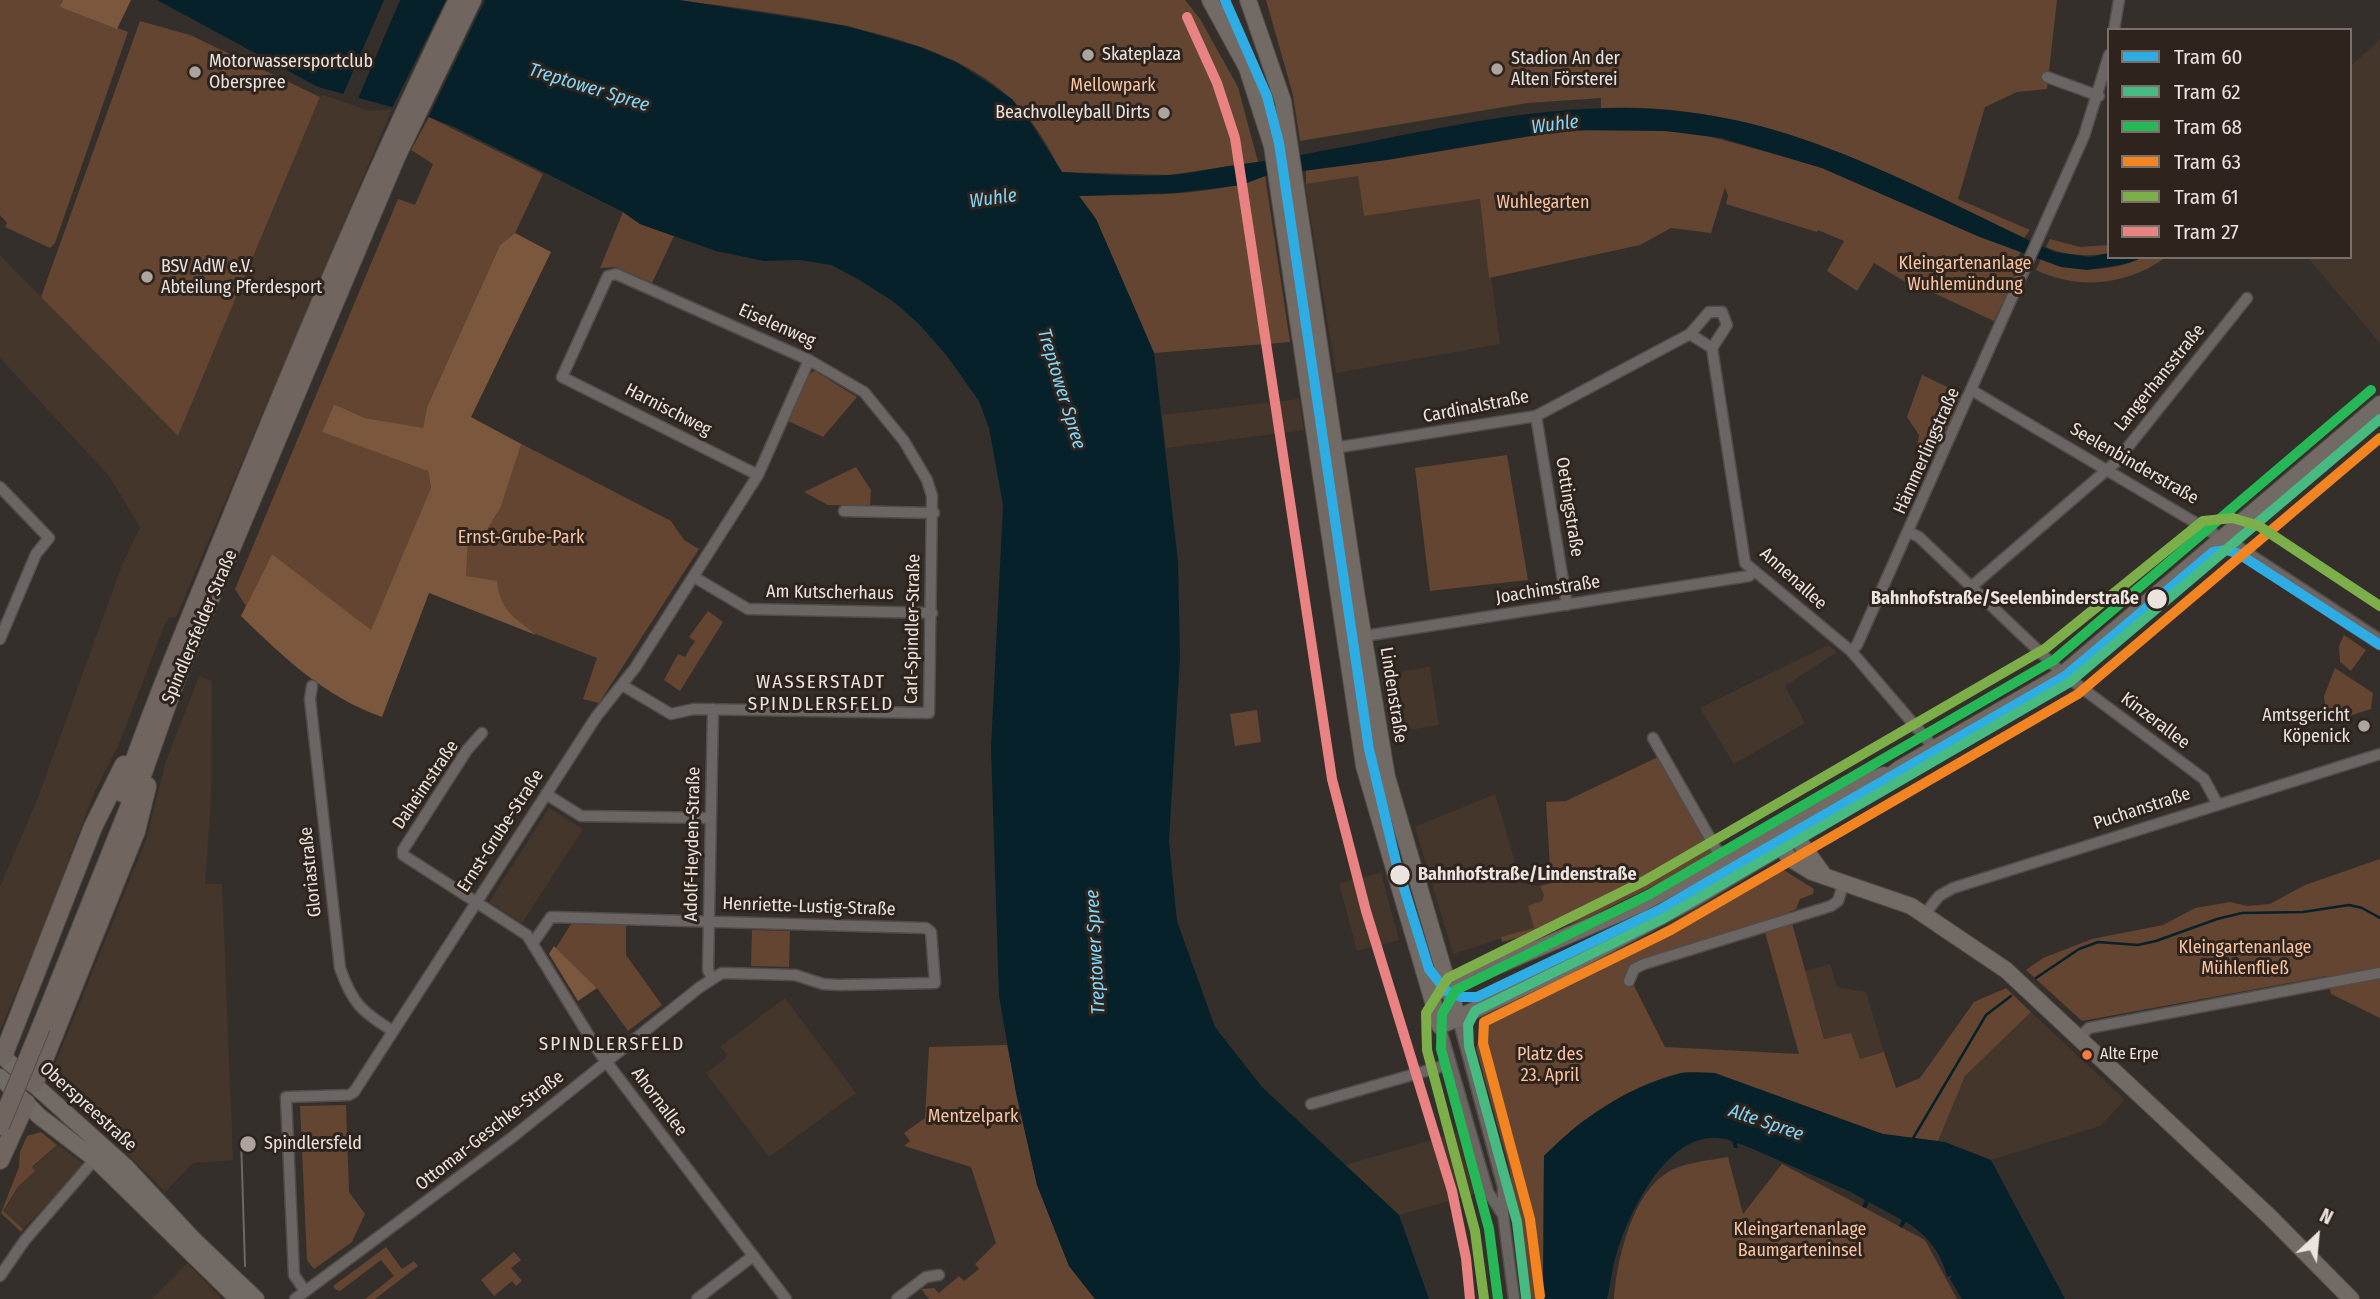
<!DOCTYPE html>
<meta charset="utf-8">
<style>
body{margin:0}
#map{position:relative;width:2380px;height:1299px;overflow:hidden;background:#352f2b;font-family:"Fira Sans Condensed",sans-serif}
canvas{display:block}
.legend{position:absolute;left:2107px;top:28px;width:245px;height:231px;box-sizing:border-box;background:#2e241d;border:2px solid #79706a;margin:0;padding:9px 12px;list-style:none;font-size:21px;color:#eae3de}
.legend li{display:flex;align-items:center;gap:14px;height:35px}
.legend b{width:35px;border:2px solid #79706a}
.north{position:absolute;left:2282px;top:1201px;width:70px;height:70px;-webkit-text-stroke:5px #2e241d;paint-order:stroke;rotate:26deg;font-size:19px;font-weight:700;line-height:28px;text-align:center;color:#eae3de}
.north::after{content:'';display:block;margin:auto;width:24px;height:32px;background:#eae3de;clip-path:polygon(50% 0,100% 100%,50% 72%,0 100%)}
</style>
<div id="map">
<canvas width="2380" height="1299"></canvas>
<ul class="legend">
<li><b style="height:9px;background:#2eade5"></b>Tram 60</li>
<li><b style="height:9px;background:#46ba80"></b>Tram 62</li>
<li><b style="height:9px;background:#26b857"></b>Tram 68</li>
<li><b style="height:9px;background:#f28422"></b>Tram 63</li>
<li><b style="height:9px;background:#7caf49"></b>Tram 61</li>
<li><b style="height:9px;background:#e98383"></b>Tram 27</li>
</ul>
<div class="north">N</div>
</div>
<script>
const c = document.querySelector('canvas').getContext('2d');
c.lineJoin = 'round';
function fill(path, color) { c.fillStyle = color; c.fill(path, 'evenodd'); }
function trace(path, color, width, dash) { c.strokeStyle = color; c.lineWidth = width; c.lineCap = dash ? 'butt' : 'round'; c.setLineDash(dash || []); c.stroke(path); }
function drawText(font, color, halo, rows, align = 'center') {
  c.font = font + ' "Fira Sans Condensed",sans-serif'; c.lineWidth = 6; c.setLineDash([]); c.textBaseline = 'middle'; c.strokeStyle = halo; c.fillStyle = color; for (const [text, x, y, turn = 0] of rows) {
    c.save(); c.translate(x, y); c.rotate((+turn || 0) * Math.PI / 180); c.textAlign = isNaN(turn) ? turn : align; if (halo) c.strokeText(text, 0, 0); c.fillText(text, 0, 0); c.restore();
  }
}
fill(new Path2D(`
 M2380 39V343L2307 257H2350V67Z
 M324 95 369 111 392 109 176 617 169 618 164 626 119 744 94 793 39 939 0 1030V887L39 795 122 565 140 527 109 476 0 358V255L178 436 320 97Z
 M1358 176 1364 216 1481 199 1500 344 1336 373 1305 184Z
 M1299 399 1304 430 1166 448 1162 415Z
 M1828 645 1837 652 1785 686 1805 723 1734 764 1700 708Z
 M1430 667 1439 725 1390 733 1381 675Z
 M199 676 212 681 211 799 205 884H222L233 1160 193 1163 165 1192 63 1088 55 1074V1064L146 840 166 761Z
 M1495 794 1521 883 1540 886 1544 895 1534 928 1453 954 1415 827Z
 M549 808 583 829 522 923 489 902Z
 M1381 873 1399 940 1357 951 1339 883Z
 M1830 964 1837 987 1866 992 1884 1052 1860 1059 1825 1040 1805 971Z
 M785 998 856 1093 769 1157 706 1073 726 1058 727 1054 720 1047Z
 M2031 1012 2125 1100 2100 1126 1991 1160 1938 1141 1965 1076Z
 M1457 1133 1474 1194 1399 1215 1345 1165Z
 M58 1145 85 1165 23 1229 3 1212 19 1187 35 1171 32 1168Z
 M187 1263 222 1299H152Z`), '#45362b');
fill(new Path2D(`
 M0 0H63L61 7 128 32 55 243 50 248 5 227 7 223 0 215Z
 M679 0H1185L1200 19 1238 87 1258 162 1169 175 1061 172C1049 146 1034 122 1013 101 942 28 777 14 679 0Z
 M1266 0H2057L2047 89 2017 92 1985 107 1958 199 2030 230 2024 238C1892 173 1752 100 1601 108V98L1528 103 1300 141 1293 95Z
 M140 21 190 35 320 97 178 436 41 297Z
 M429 117 543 174 515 233 500 245 427 407 423 429 365 418 334 404 322 432 415 464 428 471 431 489 371 631 272 554 246 606 235 589 398 199 415 205 433 164 411 150Z
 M1627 129 1697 133 1778 155 1822 168 1980 237 2021 251 2013 269 2014 278 1994 321 1923 288 1921 282 1915 280 1905 287 1907 283 1874 263 1857 291 1827 271 1844 241 1818 230 1817 232 1726 204 1728 196 1725 187 1711 233 1671 228 1640 245 1489 278 1480 199 1364 216 1358 176 1306 184V169C1413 158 1519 129 1627 129Z
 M1265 176 1290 342 1154 353 1096 219 1079 196C1140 194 1207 198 1265 176Z
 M623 212 640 224 674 236 652 283 616 267 600 268Z
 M2050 239 2080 247 2109 245V253C2088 257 2066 256 2046 247Z
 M2144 257H2166C2127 286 2079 290 2036 270L2041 259C2074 273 2110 273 2144 257Z
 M815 371 857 397 823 437 788 421 809 374Z
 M1922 375 1962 394 1934 456 1917 447 1919 435 1907 417Z
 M471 418 671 521 684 540 699 549 599 703 583 699 597 658 405 583Z
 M1507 455 1528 580 1430 591 1415 468Z
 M856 467 871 490 870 506 828 505 804 492Z
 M708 611 723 622 680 691 664 680 678 654 685 657 695 641 689 637Z
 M2344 635 2366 650 2351 671 2340 662 2339 646Z
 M2335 668 2373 693 2371 709 2327 723 2324 696Z
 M1257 710 1261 742 1235 746 1230 714Z
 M1658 757 1713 853 1668 879 1583 920 1502 942 1501 937 1534 928 1528 906 1542 901 1544 895 1540 886 1551 883 1546 802 1566 801Z
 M2380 859V1018L2331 994 2327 976 2082 1021 2026 970 2043 958 2092 939 2163 925 2195 908 2230 902 2247 906 2270 904 2305 885Z
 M1768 868 1782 869 1814 889 1813 894 1800 899 1796 909 1789 912 1824 1039 1851 1033 1860 1059 1884 1052 1896 1088 1920 1078 1974 1002 2006 988 2031 1012 1965 1076 1938 1141 1883 1134 1679 1074 1628 1093 1580 1123 1544 1156 1543 1299H1529L1509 1167 1476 1048C1484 1024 1501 1015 1522 1004L1527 1005ZM1763 925 1799 1054 1665 1047 1627 972 1641 960Z
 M571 924 626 925V955L662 1005 628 1031 597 988 556 948Z
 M752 930 790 931 789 967 751 966Z
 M1007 1045 1037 1185 1069 1266 1095 1299H929L921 1289 934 1288 939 1293 959 1276 964 1281 979 1269 975 1264 996 1243 971 1167 904 1146 910 1141 904 1133 925 1118 929 1047Z
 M346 1105 349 1192 365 1214 352 1242 314 1269 307 1260 300 1106Z
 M41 1132 57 1145 32 1167 35 1171 18 1187 3 1211 23 1229 21 1232 1 1213 19 1167 20 1152 27 1136Z
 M1728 1157 1743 1214 1782 1164 1925 1240 1957 1299H1614C1617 1259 1633 1187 1674 1169 1690 1162 1711 1160 1728 1157Z
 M386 1247 402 1269 414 1261 418 1266 375 1299H365L394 1276 381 1260 340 1291 335 1289 333 1286Z
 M514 1252 521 1260 511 1268 522 1281 516 1286 512 1281 494 1296 481 1280Z`), '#634531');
fill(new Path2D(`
 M63 0H131L117 29 60 7Z
 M515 233 551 252 471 417 521 444 501 506 484 535H468L466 576 497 581C500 611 514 617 536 635L429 593 382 717C325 697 283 657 241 616L272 554 371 630 431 488 428 471 322 432 334 404 365 418 423 428 427 407 500 245Z
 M554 946 597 988 578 1001 549 954Z`), '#7b573d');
fill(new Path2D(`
 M157 0H679L847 26 920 47 956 62 987 82 1012 99 1029 120 1062 172C1097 174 1132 177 1168 175 1190 174 1213 168 1236 165 1384 146 1535 93 1686 112 1819 127 1935 198 2055 252L2090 257 2109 253V257H2144L2125 264 2087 270 2061 267 1980 237 1822 168 1721 138 1666 131 1567 130 1387 160 1265 176 1242 185 1175 193 1079 196 1096 219 1154 353 1178 561 1180 657 1169 841 1177 921 1215 1027 1262 1087 1399 1215 1429 1299H1095L1069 1266 1037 1185 1016 1093 999 996 991 748 1003 505 989 428 979 401 947 356 918 323 894 302 858 279 831 265 800 260 764 261 716 251 640 224 623 212 454 127 429 117 318 87Z
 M1715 1073 1883 1134 1945 1142 1991 1160 2065 1299H1962L1950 1279 1952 1275 1947 1277C1942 1253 1926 1234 1906 1222L1902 1228 1899 1226 1902 1220 1869 1202 1866 1208 1862 1207 1865 1200 1851 1192 1746 1146 1737 1143 1738 1148H1734L1732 1141C1673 1120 1631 1208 1617 1252 1612 1267 1611 1284 1607 1299H1543L1544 1156C1580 1119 1626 1088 1677 1074 1689 1071 1703 1073 1715 1073Z`), '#07212b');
fill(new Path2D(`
 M384 0H400L357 101 342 97Z
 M446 0H485L427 120 391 110Z`), '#352f2b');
trace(new Path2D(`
 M2036 978 2079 949 2098 942 2138 945 2156 941 2217 919 2242 913 2303 912 2349 905 2362 908 2380 918
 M1912 1140 1986 1015 2011 996`), '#07212b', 2.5);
const minor = new Path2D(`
 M2114 30 2119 0
 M2047 77 2099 96
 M1690 334 1712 348
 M1712 348 1745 563 1851 651 1935 749
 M1973 391 2223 539
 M1536 416 1567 605
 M1334 448 1536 416 1690 334 1709 312H1722L1727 325 1712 348
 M0 487 49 538 36 554 0 639
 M844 511 934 513
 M1909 532 1919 537 2063 674 2204 779 2217 803
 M694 577 748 609 932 613
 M1971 587 2116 462 2247 298
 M1345 639 1749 576 1754 571
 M1851 651 1857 645 2084 136 2109 55
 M622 685 671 714 694 709 929 713 932 496 927 480 904 441 864 392 809 360 616 274 608 276 562 377 758 475
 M312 686 310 699 340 968C352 1003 362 1012 393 1031
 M482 733 467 750 403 850V855L527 935 599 1052 786 1299
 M1653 738 1723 861
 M546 794 581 816 711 818
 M1925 914 1939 896 1953 888 2380 754
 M712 978 708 970 713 709
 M1629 981 1634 969 1644 964 1831 906 1838 901 1843 885
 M1458 1019 1503 1187V1214L1514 1299
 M1440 1026 1488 1192 1501 1212
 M2079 1038 2089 1028 2380 973
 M1311 1104 1450 1064
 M0 1276 25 1240 95 1159
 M305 1291 294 1275 286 1097 349 1095 354 1092 596 717 635 668 758 475 809 360
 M295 1299 510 1139 700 987 722 973 795 975 823 984 839 985 935 983 931 932 926 928 551 917 533 943
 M697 1299 753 1256
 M897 1299 926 1277 939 1275`);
const tertiary = new Path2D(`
 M2223 539 2380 642`);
const secondary = new Path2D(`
 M1210 0 1247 68 1272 146 1364 766 1440 1026 1561 970 1692 900 1862 798 1899 769 2063 674 2380 404
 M1248 0 1283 101 1357 598 1387 777 1458 1019
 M1791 830 1823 874
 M1773 833 1789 858 1812 872 1911 906 2006 970 2269 1216 2351 1299
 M1439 991 1639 905 1807 815 1855 785 1884 775
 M0 1054 126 1167 192 1238 256 1299
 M0 1077 39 1116 95 1159 238 1299`);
const trunk = new Path2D(`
 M123 793C158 691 201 593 241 493 309 327 379 162 458 0
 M41 1027 141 778 175 682 306 370 396 157 472 0
 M3 1056 93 827 124 765
 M34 1084 136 831 147 786
 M0 1160 26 1103`);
trace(minor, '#514c49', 13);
trace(tertiary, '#514c49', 17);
trace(secondary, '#514c49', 18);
trace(trunk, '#514c49', 20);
trace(minor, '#6b6663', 10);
trace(tertiary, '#6b6663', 14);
trace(secondary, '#716a65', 16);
trace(trunk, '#70665f', 18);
trace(new Path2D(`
 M241 1138 245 1266`), '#6e6a66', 2);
const trunkBridge = new Path2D(`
 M0 1126 41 1027`);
trace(trunkBridge, '#514c49', 20, []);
trace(trunkBridge, '#70665f', 18);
trace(new Path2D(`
 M1225 0 1267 96 1279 143 1369 749 1396 862 1429 969 1446 991 1462 997H1477L1659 910 2065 676 2213 552 2227 550 2239 554 2380 645`), '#2eade5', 10);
trace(new Path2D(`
 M1526 1297 1517 1222 1469 1046 1468 1025 1475 1011 1664 918 2070 682 2380 419`), '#46ba80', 10);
trace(new Path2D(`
 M1498 1299 1489 1229 1441 1049 1442 1014 1456 990 1650 894 2054 660 2371 390`), '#26b857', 10);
trace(new Path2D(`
 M1540 1296 1530 1219 1483 1043 1484 1022 1671 930 2078 694 2380 438`), '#f28422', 10);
trace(new Path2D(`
 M1484 1299 1475 1231 1427 1050 1426 1013 1448 978 1644 881 2046 648 2203 521 2233 518 2259 526 2380 606`), '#7caf49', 10);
trace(new Path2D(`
 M1187 17 1217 83 1235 138 1332 779 1366 911 1452 1191 1466 1258 1470 1299`), '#e98383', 10);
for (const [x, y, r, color] of [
 [1088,55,7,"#aba49f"],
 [1497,69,7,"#aba49f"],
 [195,72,7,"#aba49f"],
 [1164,113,7,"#aba49f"],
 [147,277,7,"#aba49f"],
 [2157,599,11,"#eae3de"],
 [2364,726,7,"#aba49f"],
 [1400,875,11,"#eae3de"],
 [2087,1055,6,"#f77d43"],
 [248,1144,9,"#aba49f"]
]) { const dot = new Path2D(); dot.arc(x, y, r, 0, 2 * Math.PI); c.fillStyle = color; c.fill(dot); trace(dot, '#2e241d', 2.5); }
drawText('16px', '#eae3de', '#2e241d', [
 ["Alte Erpe",2100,1055]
], 'left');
drawText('18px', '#eae3de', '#2e241d', [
 ["Skateplaza",1102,55],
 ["Stadion An der",1511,59],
 ["Alten Försterei",1511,80],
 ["Motorwassersportclub",209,62],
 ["Oberspree",209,83],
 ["Beachvolleyball Dirts",1150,113,"right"],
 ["BSV AdW e.V.",161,267],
 ["Abteilung Pferdesport",161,288],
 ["Amtsgericht",2350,716,"right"],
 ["Köpenick",2350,737,"right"],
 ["Spindlersfeld",264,1144]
], 'left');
drawText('18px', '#fac4a0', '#2e241d', [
 ["Mellowpark",1113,86],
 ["Wuhlegarten",1543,203],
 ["Kleingartenanlage",1965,264],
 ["Wuhlemündung",1965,285],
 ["Ernst-Grube-Park",521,538],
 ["Kleingartenanlage",2245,948],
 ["Mühlenfließ",2245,969],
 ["Platz des",1550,1055],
 ["23. April",1550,1076],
 ["Mentzelpark",973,1117],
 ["Kleingartenanlage",1800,1230],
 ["Baumgarteninsel",1800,1251]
]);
drawText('18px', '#eae3de', '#2e241d', [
 ["Eiselenweg",777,326,24],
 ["Langerhansstraße",2160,378,-51],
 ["Cardinalstraße",1476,407,-11],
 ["Harnischweg",668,410,27],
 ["Hämmerlingstraße",1927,451,-66],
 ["Seelenbinderstraße",2134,464,30],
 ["Oettingstraße",1569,507,81],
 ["Annenallee",1793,579,42],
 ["Joachimstraße",1548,590,-9],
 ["Am Kutscherhaus",830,593,1],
 ["Spindlersfelder Straße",200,627,-67],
 ["Carl-Spindler-Straße",913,629,-89],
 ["Lindenstraße",1393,695,81],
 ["Kinzerallee",2155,721,37],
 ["Daheimstraße",426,785,-56],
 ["Puchanstraße",2142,809,-18],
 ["Ernst-Grube-Straße",501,831,-57],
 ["Adolf-Heyden-Straße",693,844,-89],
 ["Gloriastraße",311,872,-96],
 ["Henriette-Lustig-Straße",809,907,2],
 ["Ahornallee",659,1102,53],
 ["Oberspreestraße",88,1107,42],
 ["Ottomar-Geschke-Straße",490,1131,-38]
]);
drawText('bold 18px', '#eae3de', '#2e241d', [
 ["Bahnhofstraße/Seelenbinderstraße",2139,599],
 ["Bahnhofstraße/Lindenstraße",1418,875,"left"]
], 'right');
drawText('italic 19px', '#80d8fc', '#2e241d', [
 ["Treptower Spree",589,88,17],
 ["Wuhle",1555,125,-7],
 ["Wuhle",993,199,-8],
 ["Treptower Spree",1061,389,73],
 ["Treptower Spree",1096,952,-93],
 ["Alte Spree",1766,1123,19]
]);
c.letterSpacing = '2px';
drawText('19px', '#eae3de', '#2e241d', [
 ["WASSERSTADT",821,683],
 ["SPINDLERSFELD",821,705],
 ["SPINDLERSFELD",612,1045]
]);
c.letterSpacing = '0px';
</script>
